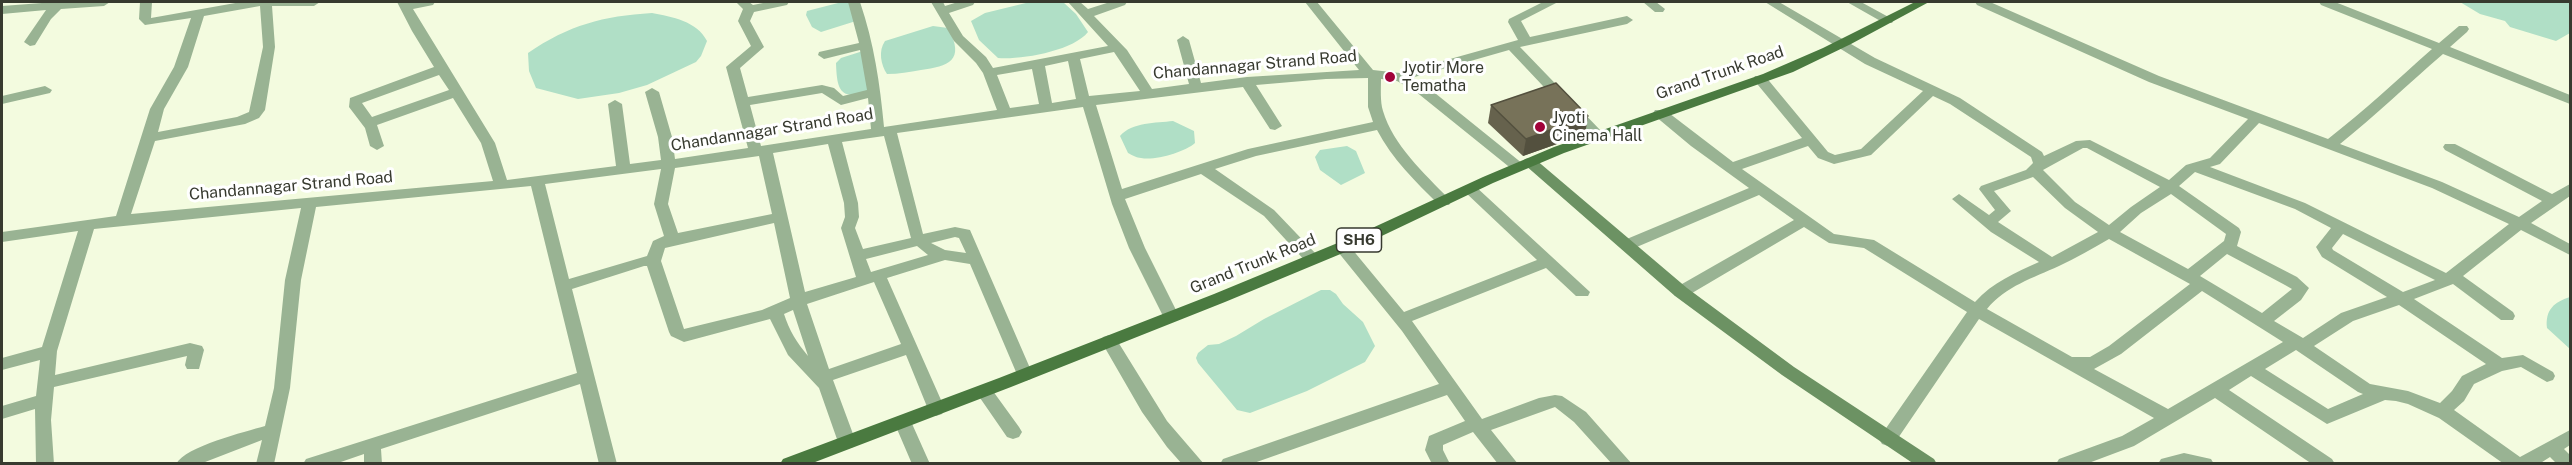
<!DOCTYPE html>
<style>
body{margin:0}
#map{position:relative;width:2572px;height:465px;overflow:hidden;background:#f3fbdf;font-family:"Public Sans",sans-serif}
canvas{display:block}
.frame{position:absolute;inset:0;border:3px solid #373a2f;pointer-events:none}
</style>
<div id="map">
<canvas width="2572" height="465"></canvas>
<div class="frame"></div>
</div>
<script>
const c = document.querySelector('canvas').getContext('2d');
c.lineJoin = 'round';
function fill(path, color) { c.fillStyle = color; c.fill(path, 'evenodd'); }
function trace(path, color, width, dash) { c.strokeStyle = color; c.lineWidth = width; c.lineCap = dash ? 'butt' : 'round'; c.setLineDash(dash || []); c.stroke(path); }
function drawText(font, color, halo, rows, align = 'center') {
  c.font = font + ' "Public Sans",sans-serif'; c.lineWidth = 6; c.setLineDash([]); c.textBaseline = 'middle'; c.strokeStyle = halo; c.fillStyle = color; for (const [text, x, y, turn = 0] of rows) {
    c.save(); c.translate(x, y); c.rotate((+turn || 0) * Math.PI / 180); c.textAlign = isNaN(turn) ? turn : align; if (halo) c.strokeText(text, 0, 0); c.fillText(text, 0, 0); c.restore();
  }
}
fill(new Path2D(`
 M842 2 851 3 856 21 821 32 812 27 806 15 807 11Z
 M1030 2H1063L1076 14 1088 32C1073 51 1021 60 998 58L979 40 971 21 985 13Z
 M2460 2H2570V33L2556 41 2510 27 2505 21 2480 14Z
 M652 13C672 17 697 21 707 41L701 56 696 62 647 85 619 93 578 99 536 88 529 71 528 53C569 25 603 16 652 13Z
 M933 26 948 28C966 61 948 66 921 70 909 72 899 74 887 74 881 65 878 51 885 41Z
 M863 51 871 91C840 101 837 91 836 63L841 58Z
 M1173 121 1194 131 1195 143C1185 152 1155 161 1141 158 1137 158 1132 155 1128 153L1120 136C1132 122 1156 123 1173 121Z
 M1347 146 1356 151 1365 173 1341 185 1320 170 1315 157 1320 150Z
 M1321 290H1330L1336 294 1343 304 1363 322 1375 346 1365 362 1307 391 1250 413 1237 410 1198 363 1196 358 1198 353 1208 345 1219 344 1236 336 1264 319Z
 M2570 297V349L2547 328C2545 310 2554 302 2570 297Z`), '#b0dfc6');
fill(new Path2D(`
 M55 2H110L104 6 61 9 51 19 35 45 30 46 24 42 46 10 2 14V6Z
 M140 2H152L151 18 241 2H320L314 6H272L275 47 265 110 259 118 245 124 155 141 131 214 493 181 481 143 453 98 377 125 384 146 377 150 370 146 365 128 349 107 350 98 434 67 412 31 397 2H435L433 5 413 9 495 143 507 180 616 166 608 104 615 100 622 104 630 164 661 160 658 137 645 92 652 88 659 92 672 137 675 159 748 148 726 67 751 46 738 21 743 9 736 2H749L753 5 768 2H789L787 5 754 12 750 21 764 47 740 68 748 97 822 85 834 88 843 96 867 90 860 50 824 59 818 55 819 52 859 43 848 2H860C874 43 880 84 884 127L997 110 983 73 976 63 954 41 931 2H943L945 6 958 2H975L973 5 949 13 963 36 986 57 993 68 1108 46 1068 2H1080L1088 9 1110 2H1127L1125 5 1094 16 1127 50 1152 89 1189 84 1177 40 1183 36 1189 40 1201 83 1247 77 1359 70 1305 2H1317L1373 70 1400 73 1518 40 1508 22 1509 19 1543 2H1558L1521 21 1530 37 1627 16 1633 20 1627 24 1520 47 1603 133 1605 136 1603 139H1593L1509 50 1411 78 1425 85 1523 164 1525 167 1523 170H1513L1415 91 1397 81 1381 79C1381 89 1380 101 1383 111 1393 145 1424 173 1449 199L1451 202 1449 205H1439C1416 182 1392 159 1377 130L1256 156 1215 169 1274 210 1317 255 1320 259 1317 263H1307L1264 216 1201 174 1125 199 1145 248 1179 316 1177 320H1165L1129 248 1112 204 1083 107 897 133 923 234 955 227 970 230 1033 375 1031 379 1025 381 1019 379 970 264 945 260 887 278 945 409 942 414 936 416 930 414 906 355 833 380 856 442 853 447 847 449 841 447 838 442 819 388 788 355 770 319 684 342 671 336 669 332 647 266H644L572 289 617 464H599L580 384 381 449 382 464H364V454L335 464H303L306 459 577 373 531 186 316 207 301 280 290 388 274 464H256L262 440 200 464H176C186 446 245 432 265 426L274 388 285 280 301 208 94 229 57 351 55 375 190 343 202 346 204 350 199 369H187L185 365 187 356 54 387 51 420 54 464H36L35 409 2 419V406L36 396 40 360 2 370V358L42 347 78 231 2 242V232L116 216 150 109 174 67 191 18 145 25 139 19ZM260 6 263 47 249 112 237 117 158 132 164 109 188 67 204 16ZM1114 52 1140 91 1089 96 1080 59ZM1068 61 1076 99 1052 103 1045 66ZM1032 69 1039 104 1010 108 997 75ZM439 75 449 90 372 117 362 103ZM1368 78V107L1373 122 1248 149 1122 189 1096 105 1243 87 1270 129 1275 130 1282 126 1256 85 1326 79ZM822 93 841 105 868 98 871 129 761 146 750 105ZM884 136 911 238 863 249 855 228 859 217 858 203 842 142ZM828 144 844 203 845 217 841 228 856 277 805 292 773 153ZM759 156 772 214 678 233 668 204 675 168ZM661 169 654 204 664 236 653 241 647 256 569 279 545 184ZM774 223 790 298 762 310 684 329 661 261 665 248ZM955 237 959 238 966 253 945 250 931 243ZM917 246 928 255 871 272 866 259ZM874 282 901 344 829 369 807 304ZM793 310 808 356C797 343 789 330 784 314Z
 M1643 2H1656L1665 9 1663 12H1655Z
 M1765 2H1779L1875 58 1960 98 2042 152 2044 156 2076 141 2090 140 2169 180 2186 165 2210 158 2248 119 2149 82 1977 5 1975 2H1990L2159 76 2328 139C2364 111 2397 80 2432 49L2321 5 2319 2H2335L2439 43 2459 26H2467L2469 29 2467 32 2450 47 2570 95V104L2443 54C2408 84 2376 115 2340 144L2442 182 2519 217 2542 201 2445 150 2443 147 2445 144H2455L2552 194 2570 184V196L2531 223 2570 244V255L2521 230 2463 276 2513 312 2515 316 2513 320H2501L2453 284 2414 299 2502 358 2523 355 2553 372 2555 376 2553 380 2547 382 2521 367 2502 371 2474 384 2464 401 2454 410 2520 457 2570 430V445L2564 449 2570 455V464H2557L2550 457 2539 464H2504L2439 418 2408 404 2396 401 2385 400 2327 424 2251 376 2229 390 2332 459 2335 464H2312L2215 398 2134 446 2086 464H2056L2059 459 2122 436 2154 418 1979 319 1894 444 1888 446 1882 444 1879 439 1882 434 1967 312 1864 248 1829 243 1804 227 1687 296H1675L1673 292 1675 288 1794 220 1759 195 1632 249 1627 250 1619 245 1622 241 1749 188 1691 146 1655 116 1653 113 1655 110H1665L1733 162 1802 138 1753 79 1755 76H1765L1828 152 1835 155 1861 149 1923 91 1865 64ZM1933 96 1950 104 2031 157 2033 163 2026 170 1981 186 1979 189 1995 210 1989 215 1959 194 1952 199 1991 232 2039 262C2015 273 1993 282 1975 302L1874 240 1834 234 1742 169 1808 146 1818 158 1834 164 1871 155ZM2259 123 2432 188 2509 224 2446 273 2305 203 2210 167 2220 164ZM2083 148H2087L2160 187 2131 207 2109 225 2075 202 2043 170ZM2195 172 2295 209 2331 228 2316 247 2322 257 2387 297 2341 313 2303 338 2274 321 2301 300 2309 288 2297 277 2237 246 2241 232 2239 228 2179 186ZM2033 177 2065 208 2098 232 2052 257 1998 222 2011 211 1994 191ZM2171 194 2226 234 2224 241 2188 269 2120 232 2141 213ZM2343 234 2435 280 2403 292 2333 250 2332 248ZM2109 239 2190 284 2109 346 2090 357H2072L1987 309C2006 286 2033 278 2059 266 2076 258 2093 248 2109 239ZM2227 254 2285 285 2292 289 2262 313 2200 276ZM2202 291 2283 342 2168 409 2094 369 2121 354ZM2399 305 2486 364 2462 376 2452 391 2440 403 2408 391 2370 384 2314 346 2353 321ZM2296 350 2358 392 2363 394 2328 409 2265 369Z
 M1847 2H1861L1894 20 1892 23H1884Z
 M45 86 52 90 50 93 2 104V96Z
 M1470 184 1475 186 1590 292 1588 296H1576L1546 268 1412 321 1482 419 1539 398 1555 395 1562 396 1586 412 1632 464H1612L1574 422 1555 407 1491 430 1518 464H1498L1473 432 1443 445V450L1450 464H1432L1425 450 1429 436 1465 421 1447 395 1251 464H1220L1223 459 1439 384 1402 331 1334 247 1342 242 1347 243 1404 312 1537 260 1465 192 1463 189 1465 186Z
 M1109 335 1115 337 1167 421 1204 464H1182L1167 447 1142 412 1101 341 1103 337Z
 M984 385 990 387 1019 427 1022 432 1019 437 1013 439 1007 437 978 395 976 391 978 387Z
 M903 415 909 417 930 464H912L894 422 897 417Z
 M2184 453 2211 459 2214 464H2158L2161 459Z`), '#99b393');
fill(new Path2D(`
 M1530 158 1535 159 1687 288 1794 367 1934 459 1937 464H1914L1782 375 1675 296 1525 165 1523 162 1525 159Z`), '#6c9263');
fill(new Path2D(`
 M1915 2H1929L1851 44 1793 72 1564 153 1493 183 1367 243 1225 302 1011 387 810 464H780L783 459 999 378 1214 294 1357 235 1483 177 1554 147 1763 74 1823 48Z`), '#4a7a40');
fill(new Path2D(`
 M1491 105 1588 116 1585 134 1523 156 1488 123Z`), '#66624d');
fill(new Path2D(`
 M1588 116 1585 134 1523 156 1526 139Z`), '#53503e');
const building = new Path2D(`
 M1556 83 1588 116 1526 139 1491 105Z`);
fill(building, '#777259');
trace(building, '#53503e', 1.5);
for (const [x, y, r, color] of [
 [1390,77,6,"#a10239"],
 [1540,127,6,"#a10239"]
]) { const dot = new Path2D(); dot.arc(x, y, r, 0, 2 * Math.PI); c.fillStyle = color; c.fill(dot); trace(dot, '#fff', 2); }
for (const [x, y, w] of [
 [1359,240,45]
]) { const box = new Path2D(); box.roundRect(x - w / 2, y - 12, w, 24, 4.5); c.fillStyle = '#fff'; c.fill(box); trace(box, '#373a2f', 1.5); }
drawText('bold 15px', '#373a2f', null, [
 ["SH6",1359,240]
]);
drawText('16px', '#373a2f', '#fff', [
 ["Chandannagar Strand Road",1255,65,-5],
 ["Grand Trunk Road",1720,73,-19],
 ["Chandannagar Strand Road",772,130,-9],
 ["Chandannagar Strand Road",291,186,-5],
 ["Grand Trunk Road",1253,264,-22]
]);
drawText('16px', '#373a2f', '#fff', [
 ["Jyotir More",1402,68],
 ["Tematha",1402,86],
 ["Jyoti",1552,118],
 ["Cinema Hall",1552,136]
], 'left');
</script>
